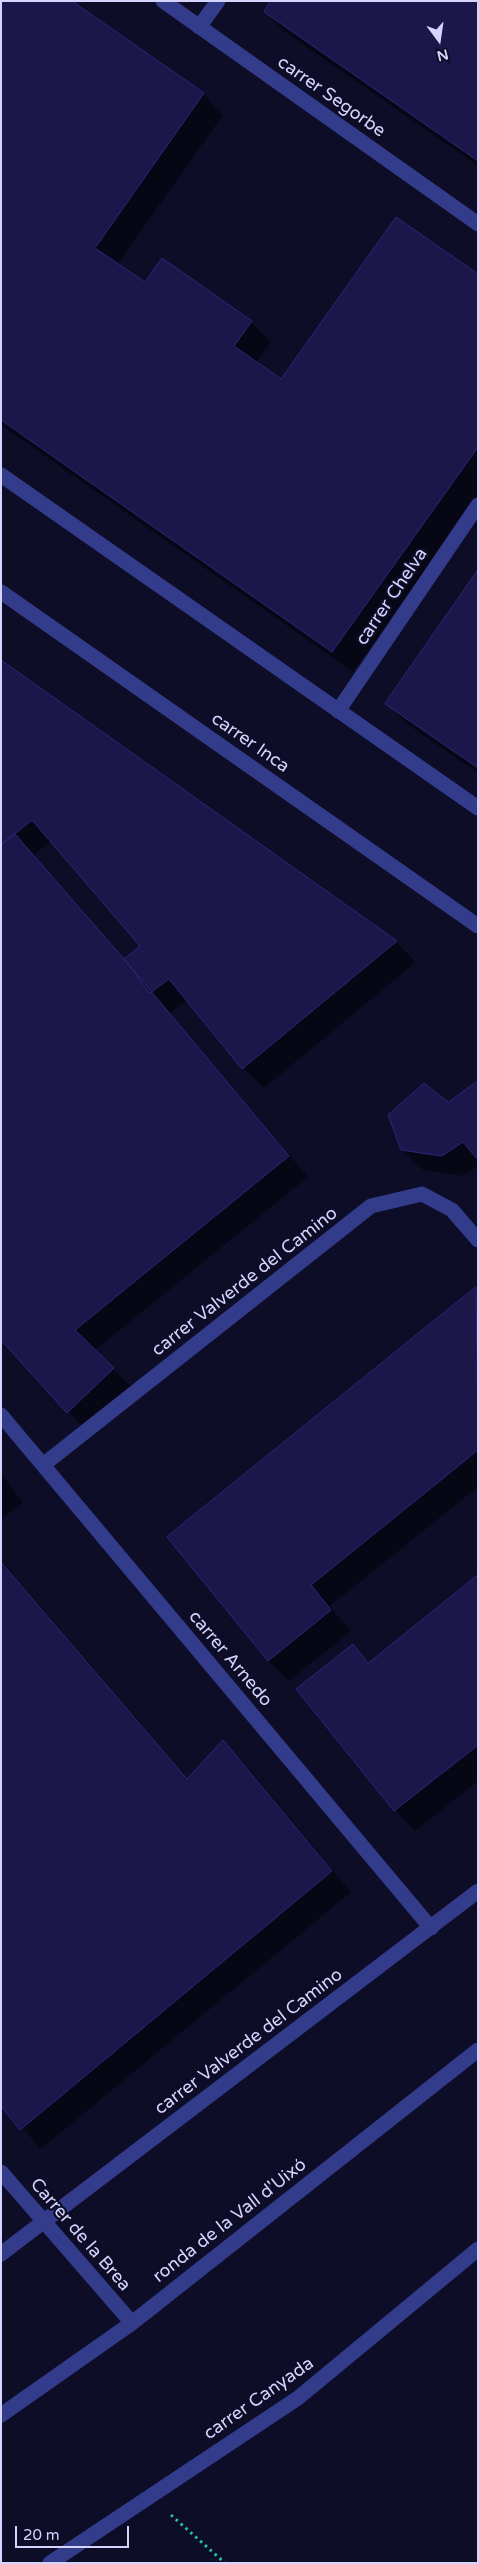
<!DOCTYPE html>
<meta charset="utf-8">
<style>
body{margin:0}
#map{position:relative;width:479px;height:2564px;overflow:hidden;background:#0e0d28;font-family:"Varela Round",sans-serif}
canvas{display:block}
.frame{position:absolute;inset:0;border:2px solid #d4d4ff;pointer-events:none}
.north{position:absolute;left:414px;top:15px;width:50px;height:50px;-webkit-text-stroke:4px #0e0d28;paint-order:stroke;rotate:166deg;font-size:14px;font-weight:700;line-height:20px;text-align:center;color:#d4d4ff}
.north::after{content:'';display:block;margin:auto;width:18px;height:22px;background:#d4d4ff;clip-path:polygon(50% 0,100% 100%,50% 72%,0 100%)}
.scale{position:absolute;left:15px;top:2526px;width:114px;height:22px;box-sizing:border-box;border:2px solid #d4d4ff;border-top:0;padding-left:6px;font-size:15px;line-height:18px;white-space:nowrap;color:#d4d4ff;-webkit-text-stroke:4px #0e0d28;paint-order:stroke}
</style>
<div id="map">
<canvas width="479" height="2564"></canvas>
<div class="frame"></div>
<div class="north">N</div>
<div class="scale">20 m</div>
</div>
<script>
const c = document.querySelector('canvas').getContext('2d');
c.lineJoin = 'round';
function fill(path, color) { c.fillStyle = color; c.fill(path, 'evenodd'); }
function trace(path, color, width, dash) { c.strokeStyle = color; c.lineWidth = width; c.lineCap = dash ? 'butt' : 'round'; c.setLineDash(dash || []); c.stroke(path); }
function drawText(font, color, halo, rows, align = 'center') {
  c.font = font + ' "Varela Round",sans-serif'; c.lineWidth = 4.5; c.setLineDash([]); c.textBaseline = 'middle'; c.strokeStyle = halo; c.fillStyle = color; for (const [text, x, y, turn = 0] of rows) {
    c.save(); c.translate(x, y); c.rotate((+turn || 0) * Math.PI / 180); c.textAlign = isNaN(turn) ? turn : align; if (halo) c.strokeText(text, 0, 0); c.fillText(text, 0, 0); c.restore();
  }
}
fill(new Path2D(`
 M1 1 203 94 223 115 117 265 145 284 251 322 271 342 256 363 282 380 478 276V495L353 672 1 425Z
 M478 1V166L285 32 265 12Z
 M478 572V773L407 724 387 704Z
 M1 662 396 942 416 962 264 1088 243 1068 188 1000 169 1014 308 1177 94 1351 134 1389 88 1433 1 1338ZM51 841 142 946 125 960 34 855Z
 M478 1082V1166L463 1176 423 1170 402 1150 448 1104Z
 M476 1288 478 1487 330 1606 351 1631 289 1681 268 1661Z
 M1 1474 23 1502 1 1520Z
 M1 1560 188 1779 223 1742 243 1762 351 1892 41 2149 1 2104Z
 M478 1577V1781L415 1831 395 1810 298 1690 353 1646 370 1663Z`), '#0007');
const building = new Path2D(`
 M1 1H72L204 93 95 248 145 282 162 258 252 321 234 346 281 379 396 217 478 274V447L332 652 1 420Z
 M271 1H478V161L264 12Z
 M478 570V768L385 704Z
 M1 660 397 941 242 1069 169 979 150 993 124 959 140 946 32 820 1 845Z
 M15 834 124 959 289 1156 75 1330 114 1368 67 1413 1 1340V845Z
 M478 1081V1160L463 1142 442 1156 401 1150 388 1115 424 1083 448 1102Z
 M476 1287 478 1450 311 1585 331 1610 268 1661 167 1537Z
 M1 1562 187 1779 223 1740 332 1871 20 2130 1 2106Z
 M478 1575V1745L394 1811 296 1689 353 1644 368 1663Z`);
fill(building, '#1b174b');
trace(building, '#2d2779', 1);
trace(new Path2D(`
 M171 2515 225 2563`), '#23c4a6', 3, [2.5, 4]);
trace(new Path2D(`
 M163 1 478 224
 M199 27 218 1
 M1 475 478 808
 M1 592 478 926
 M338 711 478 505
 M1 1415 431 1928
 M43 1465 371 1206 422 1194 452 1210 478 1240
 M1 2172 132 2323
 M1 2254 478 1891
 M1 2415 132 2323 478 2050
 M50 2563 298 2398 478 2249`), '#333b8b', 15);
drawText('18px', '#d4d4ff', '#0e0d28', [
 ["carrer Segorbe",331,97,35],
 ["carrer Chelva",392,597,-56],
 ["carrer Inca",250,743,35],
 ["carrer Valverde del Camino",245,1282,-38],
 ["carrer Arnedo",230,1659,50],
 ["carrer Valverde del Camino",249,2042,-37],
 ["ronda de la Vall d'Uixó",230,2221,-38],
 ["Carrer de la Brea",80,2235,49],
 ["carrer Canyada",259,2399,-35]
]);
</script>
